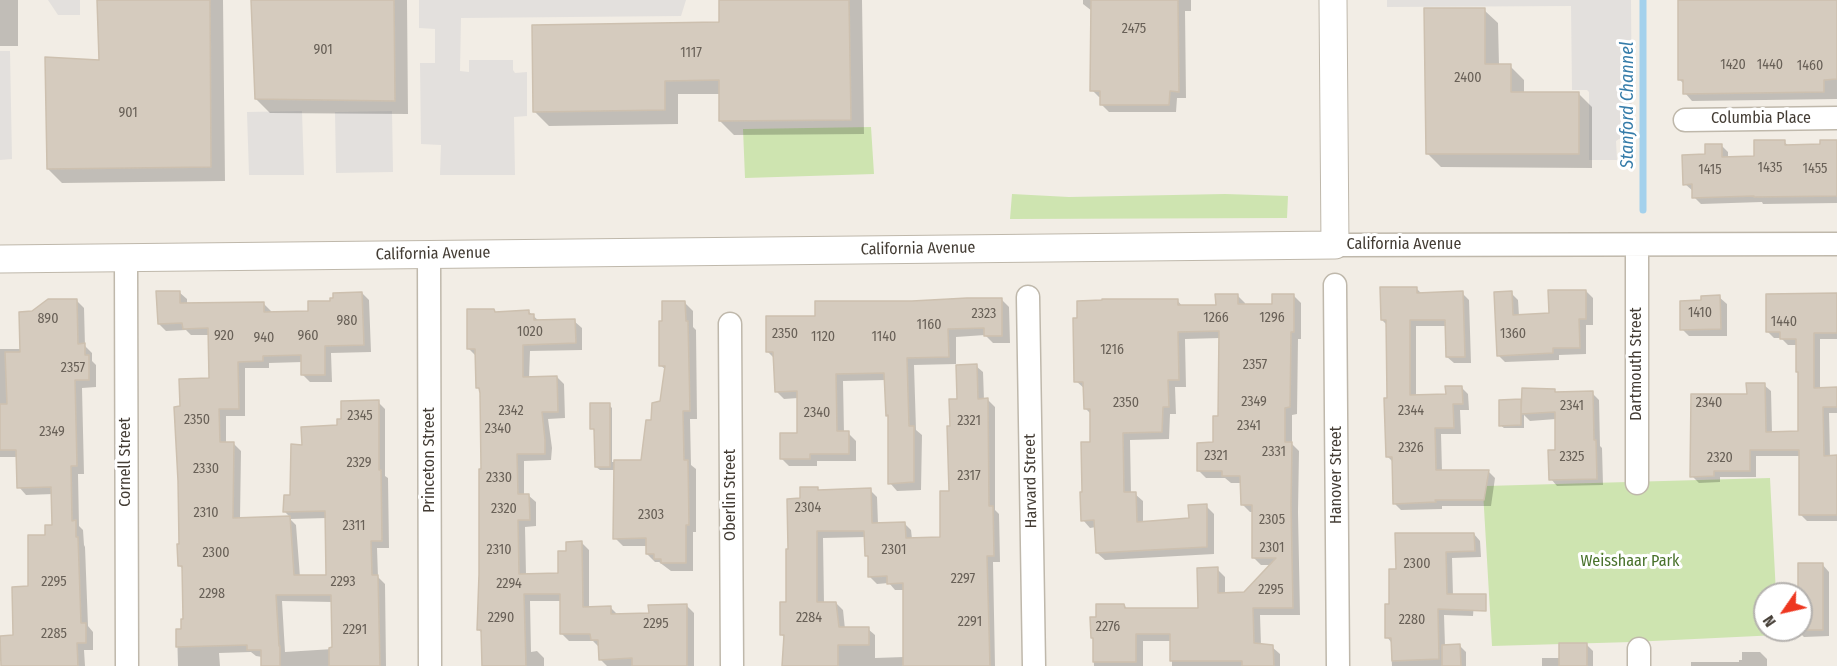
<!DOCTYPE html>
<style>
body{margin:0}
#map{position:relative;width:1837px;height:666px;overflow:hidden;background:#f2ede5;font-family:"Fira Sans Condensed",sans-serif}
canvas{display:block}
.north{position:absolute;left:1753px;top:582px;width:60px;height:60px;box-sizing:border-box;background:#fff;border:2px solid #b4b1ae;border-radius:50%;rotate:236deg;font-size:16px;font-weight:700;line-height:24px;text-align:center;color:#443d35}
.north::after{content:'';display:block;margin:auto;width:21px;height:27px;background:#ee3720;clip-path:polygon(50% 0,100% 100%,50% 72%,0 100%)}
</style>
<div id="map">
<canvas width="1837" height="666"></canvas>
<div class="north">N</div>
</div>
<script>
const c = document.querySelector('canvas').getContext('2d');
c.lineJoin = 'round';
function fill(path, color) { c.fillStyle = color; c.fill(path, 'evenodd'); }
function trace(path, color, width, dash) { c.strokeStyle = color; c.lineWidth = width; c.lineCap = dash ? 'butt' : 'round'; c.setLineDash(dash || []); c.stroke(path); }
function drawText(font, color, halo, rows, align = 'center') {
  c.font = font + ' "Fira Sans Condensed",sans-serif'; c.lineWidth = 6; c.setLineDash([]); c.textBaseline = 'middle'; c.strokeStyle = halo; c.fillStyle = color; for (const [text, x, y, turn = 0] of rows) {
    c.save(); c.translate(x, y); c.rotate((+turn || 0) * Math.PI / 180); c.textAlign = isNaN(turn) ? turn : align; if (halo) c.strokeText(text, 0, 0); c.fillText(text, 0, 0); c.restore();
  }
}
fill(new Path2D(`
 M871 127 874 174 745 178 743 129Z
 M1012 194 1069 197 1225 194 1288 196 1287 218 1010 219Z
 M1770 478 1776 594H1765V630H1777L1778 635 1632 642 1492 646 1483 491 1486 490V486Z`), '#cee4b0');
fill(new Path2D(`
 M48 0H80V15H58Z
 M419 0H686L681 16 461 18 460 71 469 72V60H513V70L515 73 527 72V116L514 117 515 175H440L441 145 421 144 420 63H435V29L419 28Z
 M1387 0H1631L1632 138 1619 139 1616 141 1617 160H1589V92L1587 90H1572L1571 6 1387 7Z
 M0 51H10L12 159 0 160Z
 M302 111 304 175H249L247 112Z
 M392 111 393 172 336 173 335 112Z`), '#e3e0dd');
fill(new Path2D(`
 M0 0H18V46H0Z
 M98 0H223L225 181 62 183 48 169 100 61Z
 M252 0H407L408 114 270 113 256 99Z
 M720 0H862L864 134 734 135 720 121V94H678V124L549 126 535 112 720 24Z
 M1083 0H1191V11H1185L1186 98H1177L1176 112H1109L1102 105V97H1099L1092 90V11L1083 4Z
 M1679 0H1837V99L1692 101 1685 93V85L1679 79Z
 M1484 10 1498 23 1499 65 1510 66 1524 80V93H1578L1592 107V168L1441 167 1427 153Z
 M1837 141V203L1763 204 1762 202 1701 204 1694 197 1693 191 1685 184 1707 155 1721 145 1728 152V158L1755 157 1784 142 1789 146H1821Z
 M1416 288 1422 294 1462 293 1469 300 1471 363H1454L1447 357 1446 326H1416V396L1447 395 1461 387 1468 394 1469 410H1460L1461 434H1441L1442 471H1488L1495 478 1491 506H1442V509L1401 510 1395 504 1393 462 1388 457 1387 325 1382 320Z
 M1586 291 1593 298V325H1586V354L1559 355V360L1505 362 1498 355 1511 293 1518 300 1519 316 1550 314Z
 M179 292 187 299V305L264 304 271 311V314L310 312 332 303 362 293 369 300 371 352 331 353 332 382H310L303 375V362L269 363V368H245V416H226V444H234L241 451 240 519 291 518 285 512 292 496 303 446 378 402 385 409V476L388 478 389 548H377L378 577 385 584 386 666H262V657L256 656 251 652 219 653 220 666H178L177 630H183L184 621V570L179 565 181 408 211 380 210 335H191L186 330 166 331 159 324ZM327 518 328 577H300L296 525 290 519ZM282 601 332 602 333 649 285 652Z
 M1837 294V339H1820V389H1837V413H1829L1830 457H1837V521H1807L1800 514V456H1756V477H1720V482L1699 483 1692 476 1748 395 1764 385 1771 391 1772 433H1800V374L1798 372 1797 345H1788L1781 338H1774L1767 331Z
 M1237 295 1245 303V306H1274L1293 295 1301 303V339H1298L1297 414 1292 415V444L1299 451 1298 512 1300 615H1260L1261 645 1272 647 1280 654V666H1172V641H1143V666H1094L1092 619 1124 605 1128 610H1199L1217 569 1225 577V594H1245L1272 565H1261L1254 558V512H1250L1242 504V483H1231L1225 478H1206L1198 470 1215 444 1220 418V338L1185 339 1186 387H1175L1176 414H1170L1169 439 1130 440 1131 494H1135L1143 501V523L1190 519 1206 506 1214 514V554L1105 560 1097 553 1096 527 1090 528 1083 520V493L1092 443V415L1085 408V389L1076 381 1177 300 1183 307 1217 306Z
 M1719 297 1727 304V336H1689L1682 329 1702 302Z
 M1001 299 1009 307 1010 343H993L985 335 956 337V364L914 365 916 430 922 435 921 490 897 491 890 483 889 417 887 415 886 380 843 381 844 433H848L856 441V461H817V466H789L782 459 799 434 798 398 784 399 776 391 775 359 768 352 817 317 912 303Z
 M76 300 84 308 85 346 92 353V361L96 365V387L82 388 84 474H78L79 526 83 530 84 545 85 547 88 626 93 632V650H84L85 666H2V661H0V637H14L46 536 53 527V494L26 495 19 487 18 457H0V349H21L33 313Z
 M685 303 693 311V327L696 330 697 419H690L691 465 696 469V532H693V571H671L659 562H655L647 554V546H623L615 538V470H600L596 467 595 432 592 428 609 405 612 408V462H643L652 421 661 402 666 370 660 365Z
 M528 311 539 321H574L582 328V350L530 351 529 378 557 377 564 384 565 418 548 419 552 448 551 460 524 461V495H528L536 502V526L525 527 526 575H560L567 553 582 543 589 550V608L610 607 618 615 650 614 687 606 694 613V666H607L600 659 599 647 593 641H569L562 634 561 601H530L531 652 537 651 544 658V666H484L483 634 479 630 482 470 481 391 477 387 475 355 468 348 496 313Z
 M976 366 983 372 984 400H988L995 407V510L999 514 1000 562H993L995 666H784L786 639 781 634 788 603 790 550 802 500 817 488 820 491 870 490 877 497 878 524 904 523 911 530 912 539 941 538 951 492V427L959 400ZM866 537 870 577 877 584 889 583 895 590H904V657L875 658V635L868 629H845L843 610 836 603H824L823 538Z
 M1554 390 1558 394 1592 393 1599 400 1600 446 1602 448 1603 485 1557 486 1551 479 1557 452 1556 419 1530 421 1524 415V428H1504L1500 425 1520 401 1523 403Z
 M1474 534 1480 541 1481 557 1452 558 1453 595 1474 602 1473 616 1444 615 1445 646H1460L1466 652V666H1392L1391 642 1387 637 1391 605 1398 571Z
 M1822 564 1829 572V636L1804 637 1797 630H1801V594H1799Z
 M1586 644 1593 651V666H1542V658H1561Z
 M1742 652H1760L1767 659V666H1691V662H1739V660H1742Z`), '#0003');
trace(new Path2D(`
 M1643 210V0`), '#a4d1ec', 7);
const building = new Path2D(`
 M97 0H210L211 167 47 169 45 57 99 60Z
 M251 0H394L395 101 255 99Z
 M719 0H849L851 120 719 121V80L665 81V110L533 112 532 25 719 22Z
 M1091 0H1178L1179 92 1170 91 1169 105H1100V91H1090Z
 M1678 0H1837V79L1824 80V92L1683 94V80H1678Z
 M1424 8H1485V64H1511V92H1579V154H1426Z
 M1754 140H1785V145L1820 144V140H1837V196L1754 197V196L1692 198V184L1683 185 1682 155 1705 154V144H1722V157L1754 156Z
 M1380 287H1417V293L1463 291 1465 357H1446L1445 320H1410V395L1446 394 1445 386H1462L1463 404H1453L1454 428H1435L1436 470H1489L1484 500H1435L1436 502 1393 504 1392 457H1386L1384 398H1387L1386 320H1381Z
 M1548 290H1586V319H1579L1580 348H1553V353L1497 356 1494 292 1512 291 1513 315 1549 313Z
 M156 291H180V303L264 302V312L308 311V301H330V298H333V293L362 292 364 345 325 346V375H301V355L263 356V361L238 362 239 409H219L220 442H234L233 518 290 516 294 575H326L325 511 283 512 284 495H290L291 444 302 445 301 427 337 425V419H341V401L379 400V470H381L382 541H371L372 575H378L380 666H329V648L332 647 331 595H276L279 646H280V666H261V650H247V645L176 647V629H181V619H183L182 566H178L177 544H179L178 481 174 407 180 406 179 379 209 378 208 328 183 329 182 323 158 324Z
 M1837 293V333H1814V388L1837 387V407H1823L1824 456 1837 455V515H1799V450H1750V471H1714V476L1690 477 1691 394H1747L1746 383H1765L1766 432 1798 431V372H1796V339H1780V332H1766V294Z
 M1215 294H1238V304H1272V294H1294V332H1291L1290 407 1285 408V442H1292L1291 504 1293 608H1253L1254 643 1273 645 1274 666H1242V661H1170V634H1136V662H1093V638H1091L1090 617H1096V604H1124L1125 608H1198L1197 568 1218 567V593L1244 592 1276 558H1252V505H1241L1240 476H1222V471H1197V443L1213 442V416H1218L1219 331 1178 332 1179 380H1168L1169 407H1163L1162 432 1123 433 1124 492H1136L1137 522 1189 518 1188 505 1207 504V547L1096 553 1094 520 1081 521 1080 492H1082L1081 442H1090V409H1084L1083 382H1074L1073 318H1077V301L1102 300V299H1178V305H1216Z
 M1720 295 1721 329 1680 330V301L1701 300V296Z
 M967 298H1002V336H984V328L948 329 949 357 907 358 909 426H914V482L888 484V415L886 416 884 373 836 374 837 431H849V454H810V459H780V433H797V391L775 392 773 352H766V316H815V301H912Z
 M48 299H77L78 344 85 343V355H89V380H75L77 466H71L72 521 76 520V537H78L81 623H86V643H77L78 666H1L0 636 13 635 12 587 28 586V535H45V525H52L51 487 17 488 16 450H0V404H7L5 352H20L19 312 32 311Z
 M662 301H685L686 321H688L690 411H683L684 460H688L689 525H686V563H661V559H654V554H646V538L613 539 614 460H641L646 420H651L652 403 660 401 665 366H659V321H662Z
 M467 309H494L495 312 529 310V314H534V320L575 319 576 343 523 345V377L557 376 558 412H542L545 440V454H517L518 494H529L530 520H518L519 574 558 573V551H566V542L582 541 583 607 611 606V614L649 613 648 605 687 604V666H632V658L599 660 598 640H591L590 634H560V594H524L526 666H482L481 630H477L479 574V469H481L480 393 479 388H476L475 349H467Z
 M977 364 978 399 988 398 989 506H993L994 556H987L990 666H903V583L887 584V576L868 577V556H865L864 531H817V602H836L839 627H869V645H838V666H782L784 635H780V602H786V549H788L787 499 800 498V487H818V490L871 488 872 523 905 522 906 538 940 537V491H949L947 426H950L949 399H957L956 365Z
 M1522 388 1555 389V392L1593 391 1594 440H1596L1597 479 1549 480 1548 450H1555V412L1521 414Z
 M1521 399V425L1499 426V400Z
 M590 403H610V467H595L594 429H590Z
 M1395 533H1474L1475 551 1446 552 1447 594H1486V611L1438 609 1439 659 1392 661 1391 638H1385V604H1389V569H1396Z
 M1798 563H1823V630H1801V594H1798Z
 M1559 643H1587V666H1559Z
 M1460 644 1461 666H1442V645Z`);
fill(building, '#d5cbbe');
trace(building, '#cdc0af', 1.5);
const minor = new Path2D(`
 M1685 120 1837 118
 M1335 245 1837 244
 M429 254 430 666
 M126 258 127 666
 M1335 285 1338 666
 M1028 297 1034 666
 M730 324 732 666
 M1637 483V245
 M1639 649V666`);
const tertiary = new Path2D(`
 M0 259 1335 245 1333 0`);
trace(minor, '#bfb8ab', 25);
trace(tertiary, '#bfb8ab', 29);
trace(minor, '#fff', 22);
trace(tertiary, '#fff', 27);
drawText('14px', '#686057', null, [
 ["2475",1134,29],
 ["901",323,50],
 ["1117",691,53],
 ["1420",1733,65],
 ["1440",1770,65],
 ["1460",1810,66],
 ["2400",1468,78],
 ["901",128,113],
 ["1435",1770,168],
 ["1455",1815,169],
 ["1415",1710,170],
 ["1410",1700,313],
 ["2323",984,314],
 ["1266",1216,318],
 ["1296",1272,318],
 ["890",48,319],
 ["980",347,321],
 ["1440",1784,322],
 ["1160",929,325],
 ["1020",530,332],
 ["2350",785,334],
 ["1360",1513,334],
 ["920",224,336],
 ["960",308,336],
 ["1120",823,337],
 ["1140",884,337],
 ["940",264,338],
 ["1216",1112,350],
 ["2357",1255,365],
 ["2357",73,368],
 ["2349",1254,402],
 ["2350",1126,403],
 ["2340",1709,403],
 ["2341",1572,406],
 ["2342",511,411],
 ["2344",1411,411],
 ["2340",817,413],
 ["2345",360,416],
 ["2350",197,420],
 ["2321",969,421],
 ["2341",1249,426],
 ["2340",498,429],
 ["2349",52,432],
 ["2326",1411,448],
 ["2331",1274,452],
 ["2321",1216,456],
 ["2325",1572,457],
 ["2320",1720,458],
 ["2329",359,463],
 ["2330",206,469],
 ["2317",969,476],
 ["2330",499,478],
 ["2304",808,508],
 ["2320",504,509],
 ["2310",206,513],
 ["2303",651,515],
 ["2305",1272,520],
 ["2311",354,526],
 ["2301",1272,548],
 ["2310",499,550],
 ["2301",894,550],
 ["2300",216,553],
 ["2300",1417,564],
 ["2297",963,579],
 ["2295",54,582],
 ["2293",343,582],
 ["2294",509,584],
 ["2295",1271,590],
 ["2298",212,594],
 ["2290",501,618],
 ["2284",809,618],
 ["2280",1412,620],
 ["2291",970,622],
 ["2295",656,624],
 ["2276",1108,627],
 ["2291",355,630],
 ["2285",54,634]
]);
drawText('16px', '#443d35', '#fff', [
 ["Columbia Place",1761,119],
 ["California Avenue",1404,245],
 ["California Avenue",918,249,-1],
 ["California Avenue",433,254,-1],
 ["Dartmouth Street",1637,364,-90],
 ["Princeton Street",430,460,-90],
 ["Cornell Street",126,462,-90],
 ["Hanover Street",1337,475,-90],
 ["Harvard Street",1031,481,-91],
 ["Oberlin Street",731,495,-90]
]);
drawText('16px', '#49722c', '#fff', [
 ["Weisshaar Park",1630,562]
]);
drawText('italic 18px', '#357ca9', '#fff', [
 ["Stanford Channel",1628,105,-90]
]);
</script>
